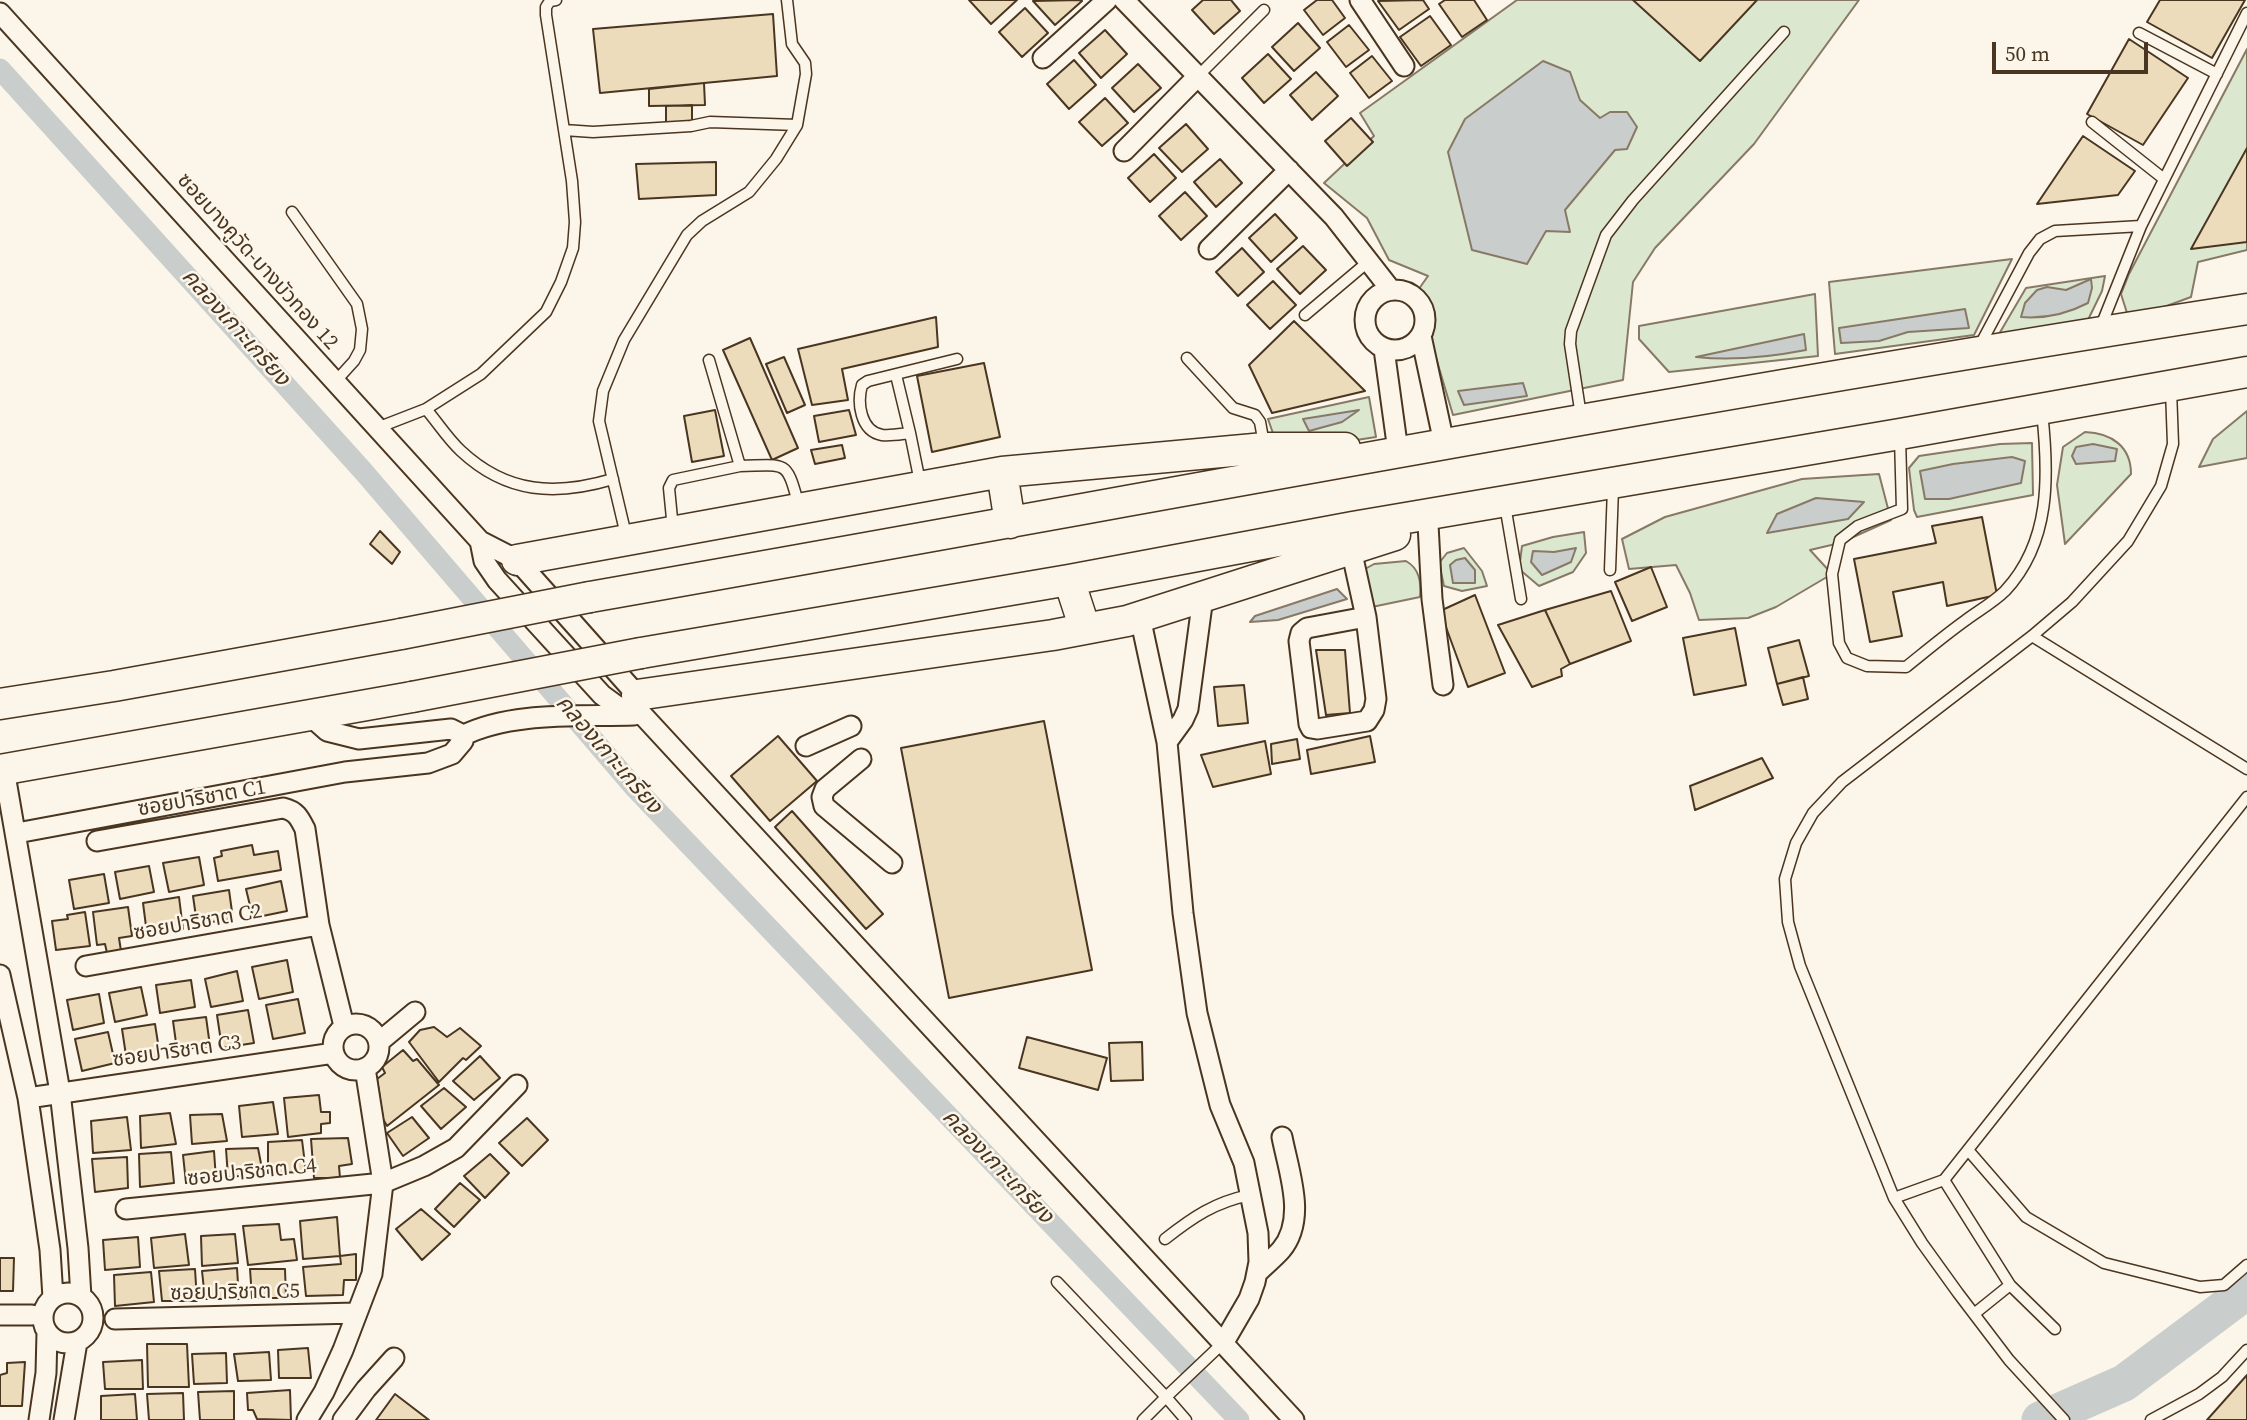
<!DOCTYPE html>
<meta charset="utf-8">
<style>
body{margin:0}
#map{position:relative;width:2247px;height:1420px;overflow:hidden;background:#fbf6e9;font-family:"Source Serif 4",serif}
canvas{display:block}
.scale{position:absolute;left:1992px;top:42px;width:156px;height:32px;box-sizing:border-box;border:4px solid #4a3520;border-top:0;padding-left:9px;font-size:21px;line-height:24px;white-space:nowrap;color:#4a3520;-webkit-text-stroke:5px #fbf6e9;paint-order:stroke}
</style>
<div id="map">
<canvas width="2247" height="1420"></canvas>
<div class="scale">50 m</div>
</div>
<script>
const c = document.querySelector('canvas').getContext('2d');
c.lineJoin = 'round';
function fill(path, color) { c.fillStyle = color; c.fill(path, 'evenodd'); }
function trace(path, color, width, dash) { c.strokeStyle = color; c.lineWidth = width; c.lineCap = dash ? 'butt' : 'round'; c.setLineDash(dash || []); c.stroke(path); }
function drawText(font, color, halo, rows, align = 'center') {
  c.font = font + ' "Source Serif 4","Noto Sans Thai",serif'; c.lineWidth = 5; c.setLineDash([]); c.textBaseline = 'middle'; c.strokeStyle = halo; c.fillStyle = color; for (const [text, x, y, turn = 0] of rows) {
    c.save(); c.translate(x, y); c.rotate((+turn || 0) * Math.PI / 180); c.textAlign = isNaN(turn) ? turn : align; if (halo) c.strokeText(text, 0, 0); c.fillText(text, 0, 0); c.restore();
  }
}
const green = new Path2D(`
 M1517 0H1859L1754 144 1655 248 1633 282 1623 380 1453 415 1431 341 1434 328 1432 314 1426 302 1416 293 1428 276 1389 260 1367 218 1324 183 1374 136 1360 113Z
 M2247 49V250L2198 262 2191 297 2153 311 2127 313 2121 294 2129 274Z
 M2012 259 1974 335 1835 354 1829 282Z
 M2105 276 2102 291 2086 324 1999 334 2026 288Z
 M1815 294 1818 356 1669 372 1639 339V326Z
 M1369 397 1376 437 1337 443 1275 439 1268 419Z
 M2247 411V458L2199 467 2213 439Z
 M2085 432C2111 433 2131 446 2131 474L2065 544 2057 485 2063 447Z
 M2032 443 2033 495 1917 517 1914 510 1909 468 1919 456 2000 444Z
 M1879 474 1891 520 1840 543 1810 550 1832 574 1776 607 1748 618 1699 620 1690 593 1676 565 1629 569 1622 539 1665 517 1802 479Z
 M1584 532 1586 553 1573 572 1539 586 1519 569 1522 546 1553 537Z
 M1464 548 1482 571 1487 586 1462 591 1444 586 1439 563 1447 553Z
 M1406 561C1420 569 1421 582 1420 597L1367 608 1365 569 1374 564Z`);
fill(green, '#dce7d0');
trace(green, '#887966', 2);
const water = new Path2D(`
 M1543 61 1570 72 1580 100 1600 118 1610 112H1627L1637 127 1627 149 1615 150 1565 210 1570 232 1546 231 1527 264 1472 250 1448 152 1465 119Z
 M2091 279 2092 288 2088 303C2067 314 2046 319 2021 317L2025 303 2037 290 2047 287 2066 290Z
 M1965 309 1969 328 1908 332 1879 341 1841 343 1839 328Z
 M1804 334 1806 350C1770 357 1732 361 1696 357Z
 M1523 383 1527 396 1464 405 1458 391Z
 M1359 410 1342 422 1309 431 1303 419Z
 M2093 444 2117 449 2115 461 2076 464 2072 456 2076 447Z
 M2012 457 2025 461 2021 483 1949 499H1925L1920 471 1953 464Z
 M1816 498 1864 502 1848 519 1767 533 1777 514Z
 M1576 548 1571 562 1542 575 1531 562 1533 551 1554 552Z
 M1465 558 1475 570V583H1453L1450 565 1456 560Z
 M1337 589 1347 599 1278 620 1250 622 1255 616Z`);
fill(water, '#c9cecd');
trace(water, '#887966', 2);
trace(new Path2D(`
 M0 69 363 471 634 787 1239 1420`), '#c9cecd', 21);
trace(new Path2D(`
 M2040 1420 2124 1383 2247 1291`), '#c9cecd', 37);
const building = new Path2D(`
 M969 0H1017L991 24Z
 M1080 0 1082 1 1055 25 1033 1Z
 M1203 0H1231L1240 11 1214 34 1192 10Z
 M1317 0H1332L1345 18 1323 35 1304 10Z
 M1423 0 1429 9 1399 30 1378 1Z
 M1445 0H1474L1487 20 1462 37 1439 4Z
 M1633 0H1757L1700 61Z
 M2160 0H2245L2212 58 2147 22Z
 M1025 8 1048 33 1022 57 999 32Z
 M773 14 777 76 600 93 593 29Z
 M1430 16 1451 45 1421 66 1400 37Z
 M1298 23 1320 48 1294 71 1272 47Z
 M1349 25 1369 50 1346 67 1327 42Z
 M1105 30 1127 54 1101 78 1079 53Z
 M2129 39 2188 78 2143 145 2087 114Z
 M1268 54 1291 79 1264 103 1242 78Z
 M1372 56 1392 81 1369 98 1350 73Z
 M1074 60 1096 85 1069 109 1047 84Z
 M1138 64 1161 88 1134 112 1112 88Z
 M1316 72 1338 96 1312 120 1290 95Z
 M704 83 705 105 649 106V89Z
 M1105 98 1128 123 1102 146 1079 122Z
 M692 105V122L666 123V106Z
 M1351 118 1373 142 1347 166 1325 141Z
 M1186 124 1208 149 1182 172 1159 148Z
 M2083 136 2135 171 2118 195 2037 204Z
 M2247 148V242L2191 249Z
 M1154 154 1176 178 1150 202 1128 178Z
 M1220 159 1242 183 1216 207 1194 182Z
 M716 162V195L639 199 636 164Z
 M1185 192 1207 216 1181 240 1159 216Z
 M1275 214 1297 238 1271 262 1249 238Z
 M1303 246 1326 270 1300 294 1277 269Z
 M1242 248 1264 272 1238 296 1216 272Z
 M1273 281 1296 305 1270 329 1247 305Z
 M936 317 938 347 842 369 848 400 812 405 798 349Z
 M1294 321 1365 391 1272 413 1249 365Z
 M750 338 798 448 772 460 723 350Z
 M784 357 805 405 787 413 766 364Z
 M984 363 1000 437 932 452 917 376Z
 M715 410 724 456 692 462 684 416Z
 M849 410 856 435 819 442 814 416Z
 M842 445 845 458 815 464 811 450Z
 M1982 517 1997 595 1947 606 1943 582 1893 592 1902 636 1870 642 1854 559 1936 543 1932 526Z
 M380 531 400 552 392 564 370 544Z
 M1651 567 1667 607 1632 621 1615 582Z
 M1611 591 1631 641 1570 664 1545 610Z
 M1475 595 1505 673 1468 687 1440 611Z
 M1545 610 1570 664 1561 669 1562 676 1532 687 1498 625Z
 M1735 628 1746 685 1694 695 1683 638Z
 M1799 640 1809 676 1777 684 1768 648Z
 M1316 650H1345L1350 713 1326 715Z
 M1803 677 1808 699 1783 705 1777 684Z
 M1244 685 1248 723 1218 726 1214 687Z
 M1044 721 1092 970 949 998 901 748Z
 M778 736 817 781 770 821 731 776Z
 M1370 736 1375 762 1311 774 1307 750Z
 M1297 739 1300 759 1272 764 1271 744Z
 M1265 741 1271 774 1213 787 1201 755Z
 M1762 758 1773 778 1695 810 1690 786Z
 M792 811 883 914 866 929 775 827Z
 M252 845 254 855 278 851 281 870 218 881 214 858 222 856 221 851Z
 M199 857 204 885 169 892 163 863Z
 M149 866 154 892 120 899 115 872Z
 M104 874 109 903 74 909 69 880Z
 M281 881 287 911 253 918 246 889Z
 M229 890 233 919 197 924 193 896Z
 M179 897 183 929 147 934 143 903Z
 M128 907 132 936 119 938 121 951 107 953 105 944 97 945 93 912Z
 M85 912 90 946 56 950 52 921 68 919 67 915Z
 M287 960 293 992 259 999 252 967Z
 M237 971 243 1001 211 1007 205 979Z
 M191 980 195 1007 160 1013 156 985Z
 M141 987 147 1015 115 1022 109 993Z
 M99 994 104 1023 73 1030 67 1000Z
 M298 999 305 1033 273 1039 266 1005Z
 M248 1010 254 1043 222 1048 217 1015Z
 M206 1017 210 1046 177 1050 173 1021Z
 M155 1024 160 1056 127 1062 122 1029Z
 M434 1027 447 1037 460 1028 481 1046 466 1060 463 1058 439 1082 409 1042 420 1030Z
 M108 1032 115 1063 82 1071 75 1039Z
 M1027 1037 1107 1058 1098 1090 1019 1068Z
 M1142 1042 1143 1080 1111 1081 1109 1043Z
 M403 1050 413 1061 417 1059 439 1085 387 1126 383 1119 377 1079 385 1073 382 1067Z
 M480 1056 500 1078 474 1100 453 1081Z
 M444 1088 466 1107 441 1129 421 1106Z
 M319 1095 321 1112H330V1123L321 1124V1133L288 1137 284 1098Z
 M273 1102 278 1134 242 1137 239 1106Z
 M170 1113 176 1144 141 1148 140 1116Z
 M222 1114 227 1141 192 1144 190 1115Z
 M127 1117 131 1150 93 1153 91 1121Z
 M412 1117 429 1138 403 1156 387 1133Z
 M527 1118 548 1140 522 1166 499 1143Z
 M348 1138 352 1164 339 1166 340 1178H314L311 1139Z
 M302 1140 306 1172 268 1173V1142Z
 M258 1148 263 1174 228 1177 226 1149Z
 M214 1151 216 1179 186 1183 183 1155Z
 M171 1152 174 1183 140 1187 139 1154Z
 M490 1154 509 1173 485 1198 464 1176Z
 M127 1157 128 1188 95 1192 92 1159Z
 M460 1183 480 1200 454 1227 435 1209Z
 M421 1209 450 1234 422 1260 396 1229Z
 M337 1217 340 1256 303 1259 300 1221Z
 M279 1224 281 1240 294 1239 297 1260 248 1265 243 1226Z
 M185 1234 189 1265 154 1268 151 1238Z
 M235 1234 238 1263 202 1266 201 1236Z
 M138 1237 140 1267 105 1270 103 1240Z
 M356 1254V1280H344L343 1295 306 1296 303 1267 341 1264 340 1256Z
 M0 1258H14L13 1291H0Z
 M237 1268 239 1299H205L202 1271Z
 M195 1269 197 1301H162L159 1271Z
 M250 1269H285L286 1298H252Z
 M151 1272 154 1302 115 1306 114 1275Z
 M147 1344H187L189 1387H148Z
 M308 1348 311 1378H279L278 1350Z
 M269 1352 271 1380 238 1381 234 1354Z
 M226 1353 227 1383 194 1384 192 1354Z
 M142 1360 143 1389H105L103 1362Z
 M25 1362 22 1406H0V1375L7 1373V1363Z
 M2247 1375V1420H2207Z
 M290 1390 291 1420 257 1419 253 1410H248L247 1393Z
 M234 1391V1420H200L198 1392Z
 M183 1393 184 1420H149L147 1394Z
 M135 1394 137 1420H101V1396Z
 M395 1394 429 1420H376Z`);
fill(building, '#ecdcbc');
trace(building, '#4a3520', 2);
const service = new Path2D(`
 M787 0 792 44 805 63 806 74 797 125
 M2139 33 2217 74
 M1199 75 1264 10
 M2092 122 2164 179
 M564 130 593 132 691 126 710 122 797 125 776 159 749 192 702 221 687 235 624 340 603 391 599 421 626 535
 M292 212 357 304 362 329 360 350 354 361 335 382
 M1305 315 1369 261
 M2101 326 2141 226 2247 13
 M1979 347 2029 253 2040 239 2055 231 2141 226
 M1187 358 1233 408 1255 415 1260 422 1264 444
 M709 360 740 466C788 465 786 459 799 506
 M896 375 910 433
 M426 409C438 423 448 439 461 451 507 494 556 496 613 479
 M1581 416 1570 344 1571 331 1606 235 1633 200 1784 32
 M377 428 426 409 481 374 546 312 561 282 573 248 575 222 572 181 546 15V7L550 1 556 0
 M1900 438 1902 509 1858 526 1840 540 1832 574 1839 643 1847 658 1867 666 1906 667C1926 651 1945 635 1966 620 1978 611 1994 602 2005 591 2051 542 2049 475 2042 412
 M920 482 910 433C901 434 891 436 882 435 860 431 857 402 862 385L868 381 957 359
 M1505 505 1521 599
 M673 529 669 488 673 480 740 466
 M1610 570 1613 488
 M2032 636 2247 769
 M1968 1150 2026 1217 2104 1263 2200 1287 2224 1285 2247 1265
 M1944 1180 2247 797
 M1894 1198 1944 1180 2010 1285 2055 1329
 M1165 1239C1193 1217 1215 1202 1250 1195
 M1057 1282 1166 1397 1224 1342
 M1974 1314 2010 1285
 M1143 1420 1166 1397 1186 1420
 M2064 1420 2009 1360 1958 1293 1922 1243 1894 1198 1800 966 1788 922 1785 879 1796 843 1813 813 1842 782 2032 636 2072 602 2128 541 2161 486 2173 444 2171 390
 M2151 1420 2199 1394 2222 1377 2247 1350`);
const minor = new Path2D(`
 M1124 0 1334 217 1391 290
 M1360 0 1404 66
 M0 13 480 541 517 560 637 695 638 707
 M1043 58 1107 0
 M1124 151 1199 75
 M1209 249 1289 170
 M1365 320a30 30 0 1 1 60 0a30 30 0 1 1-60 0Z
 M1421 336 1444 443
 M1384 349 1398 451
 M1428 524 1432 599 1443 685
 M480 541 484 561 497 580 602 695 617 706 638 710 1294 1420
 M1351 549 1366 617 1376 699 1374 710 1367 721 1317 729 1311 728 1309 724 1299 641 1301 633 1307 628 1366 617
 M1140 617 1167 742 1183 913 1197 1013 1220 1105 1244 1163 1258 1233 1259 1262 1255 1282 1249 1299 1224 1342
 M462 736C511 711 580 717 634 715
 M1167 742 1183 720 1188 709 1203 597
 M806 746 851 726
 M861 759 825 789 822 797 824 806 892 863
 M4 769 60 1092 78 1248 81 1297
 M17 833 345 772 428 763 452 754 463 741 459 733 451 729 359 739 327 731 309 715
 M97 841 283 808C296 811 299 817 305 829L319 925 344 1026
 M86 966 319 925
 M0 975 28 1098 50 1250 53 1298
 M333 1047a23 23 0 1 1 46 0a23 23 0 1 1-46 0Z
 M379 1042 415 1012
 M28 1098 334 1053
 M126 1209 383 1183 424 1166 456 1148 517 1085
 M1257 1273C1265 1265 1274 1258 1281 1250 1307 1219 1289 1173 1282 1137
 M43 1318a25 25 0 1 1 50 0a25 25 0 1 1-50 0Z
 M0 1315H32
 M115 1319 356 1313
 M39 1420 46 1373 47 1333
 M64 1420 77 1342
 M307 1420 324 1392 343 1350 372 1274 383 1183 365 1068
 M343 1420 366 1389 394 1358`);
const primary = new Path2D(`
 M1002 472 1010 523
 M517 560 1002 472 1265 448H1345
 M1069 580 1085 629
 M590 597C1142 500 1693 395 2247 309
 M641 653 1069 580 1353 527 1900 434 2247 372
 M637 695 1053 635 1127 621 1395 535
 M0 704 114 686 401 634
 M0 770 412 697`);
trace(service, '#4a3520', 13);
trace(minor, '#4a3520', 23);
trace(primary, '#4a3520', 33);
trace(service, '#fbf6e9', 10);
trace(minor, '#fbf6e9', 19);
trace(primary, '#fbf6e9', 30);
const primaryBridge = new Path2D(`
 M401 634 590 597
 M412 697 641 653`);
trace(primaryBridge, '#4a3520', 33, []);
trace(primaryBridge, '#fbf6e9', 30);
drawText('21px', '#4a3520', '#fbf6e9', [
 ["ซอยบางคูวัด-บางบัวทอง 12",257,262,48],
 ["ซอยปาริชาต C1",202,799,-10],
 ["ซอยปาริชาต C2",198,923,-10],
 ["ซอยปาริชาต C3",177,1052,-8],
 ["ซอยปาริชาต C4",252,1173,-6],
 ["ซอยปาริชาต C5",235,1293,-1]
]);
drawText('italic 23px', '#4a3520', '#fbf6e9', [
 ["คลองเกาะเกรียง",235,328,48],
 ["คลองเกาะเกรียง",608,755,49],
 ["คลองเกาะเกรียง",997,1167,46]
]);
</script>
